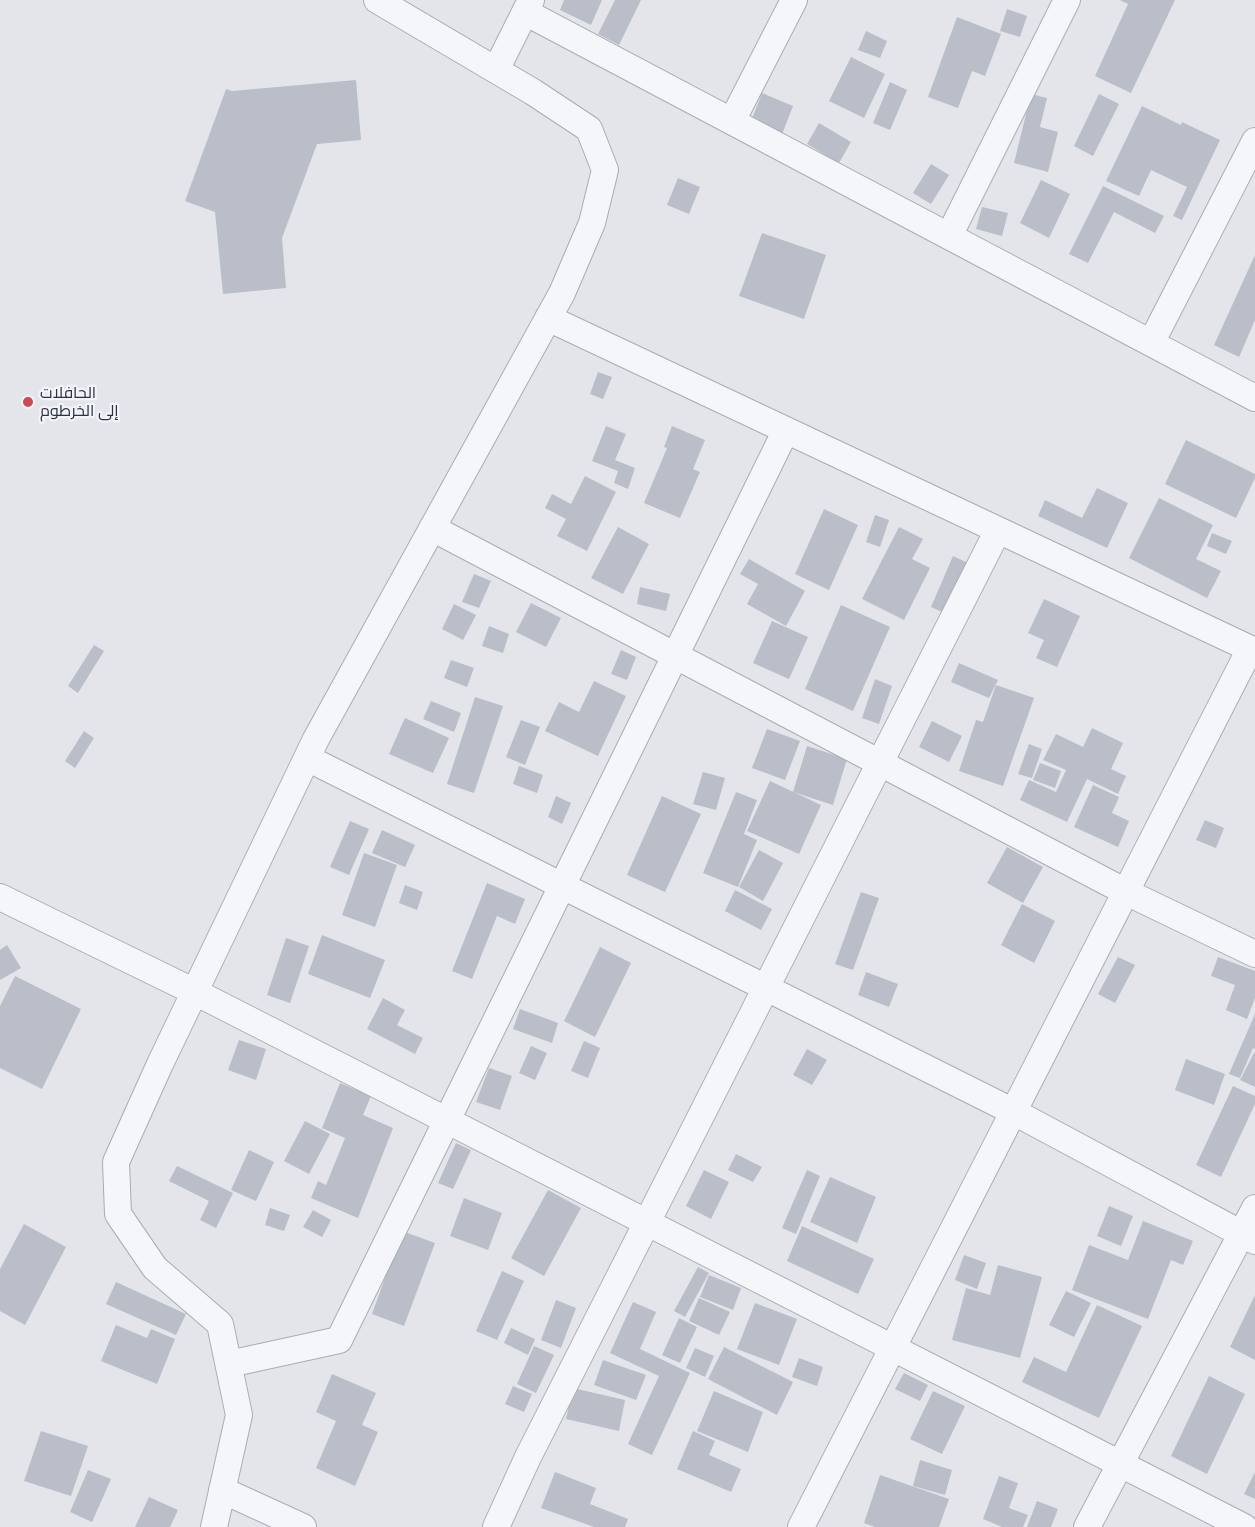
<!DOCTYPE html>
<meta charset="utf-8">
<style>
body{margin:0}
canvas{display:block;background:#e3e5eb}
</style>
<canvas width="1255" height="1527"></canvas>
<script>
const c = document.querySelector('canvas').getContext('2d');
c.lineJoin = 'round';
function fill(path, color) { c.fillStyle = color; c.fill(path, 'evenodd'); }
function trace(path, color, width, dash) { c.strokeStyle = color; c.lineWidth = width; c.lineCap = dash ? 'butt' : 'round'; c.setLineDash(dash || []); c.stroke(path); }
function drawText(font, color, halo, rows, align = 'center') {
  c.font = font + ' Cabin,Cairo,sans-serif'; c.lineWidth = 4.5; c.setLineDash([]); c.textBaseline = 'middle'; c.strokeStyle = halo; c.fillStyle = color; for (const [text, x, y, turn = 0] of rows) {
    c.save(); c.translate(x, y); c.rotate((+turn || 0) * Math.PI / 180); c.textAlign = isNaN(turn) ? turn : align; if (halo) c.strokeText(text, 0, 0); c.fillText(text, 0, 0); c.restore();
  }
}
fill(new Path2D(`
 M564 0H602L591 25 560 10Z
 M615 0H641L619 45 598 34Z
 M1120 0H1175L1131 93 1095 76 1128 4Z
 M1007 9 1027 16 1020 37 1000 31Z
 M957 17 1001 34 985 76 972 71 958 108 928 97Z
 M866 31 887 41 880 58 858 50Z
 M851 57 885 74 864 118 829 101Z
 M356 80 361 140 317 144 282 238 286 288 223 294 215 212 185 201 226 89 232 91Z
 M890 82 907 90 890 130 873 123Z
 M762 93 793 106 781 137 750 124Z
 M1031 94 1047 98 1040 127 1058 132 1048 172 1014 163Z
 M1099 94 1119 104 1093 156 1074 146Z
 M1142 106 1181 125 1182 122 1220 140 1182 220 1173 216 1187 187 1151 170 1139 196 1106 181Z
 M819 123 851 142 839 163 807 144Z
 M931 164 949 175 931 204 913 193Z
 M678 178 700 187 689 214 667 205Z
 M1041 180 1070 194 1049 238 1020 223Z
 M1103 186 1164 216 1155 233 1114 212 1088 263 1069 254Z
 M982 207 1008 213 1002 236 976 229Z
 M762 233 826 255 804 319 739 296Z
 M1255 255V320L1239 357 1214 345Z
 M598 372 612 377 603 399 590 394Z
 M606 426 626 434 615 460 635 468 628 489 614 483 618 471 592 461Z
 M672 426 705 440 693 469 700 472 680 518 644 503 667 448 664 447Z
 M1186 440 1255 474V478L1236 518 1165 484Z
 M585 476 616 492 587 551 557 536 566 519 545 508 552 494 571 504Z
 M1097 488 1128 503 1107 548 1038 516 1045 500 1082 518Z
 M1159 498 1213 525 1196 559 1221 571 1207 598 1129 558Z
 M824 509 858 525 829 590 795 574Z
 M875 515 889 520 880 547 866 542Z
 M618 527 649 544 623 594 591 578Z
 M899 527 923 539 912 559 930 568 904 620 862 599Z
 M1212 533 1232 541 1226 554 1207 546Z
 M953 556 970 564 949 615 931 607Z
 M749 559 805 591 786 626 747 604 758 584 740 574Z
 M474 574 491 581 479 608 462 602Z
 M640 587 670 594 666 611 637 604Z
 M1044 599 1080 616 1057 667 1036 658 1044 640 1028 633Z
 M531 603 561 618 546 647 516 632Z
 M454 604 476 615 463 640 442 629Z
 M841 605 890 627 853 711 805 689Z
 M772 621 808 637 789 679 753 663Z
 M489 626 509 634 503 653 482 646Z
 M94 645 104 651 78 693 68 686Z
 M621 650 636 657 627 680 611 674Z
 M451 660 474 668 467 687 444 678Z
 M959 663 998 680 989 698 951 682Z
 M875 679 892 686 879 724 862 718Z
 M594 681 626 696 598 756 545 731 559 702 579 712Z
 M996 685 1034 698 1003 786 959 771 976 720 983 722Z
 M475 697 503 706 474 793 447 784Z
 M431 701 461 713 454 732 423 719Z
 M405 718 449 738 433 773 389 754Z
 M521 720 540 727 525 765 506 757Z
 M932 721 962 736 949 762 919 747Z
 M1092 728 1123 743 1111 769 1126 776 1118 794 1087 779 1067 822 1020 800 1029 780 1056 792 1066 770 1043 760 1056 734 1083 747Z
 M767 729 800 741 785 780 752 768Z
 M84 731 94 738 75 768 65 761Z
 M1029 744 1042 749 1032 778 1018 774Z
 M807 746 847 759 833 805 793 792Z
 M1040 763 1061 771 1055 788 1033 780Z
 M519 766 543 775 537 793 513 784Z
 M703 772 725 778 716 810 693 804Z
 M770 781 821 805 799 854 747 831Z
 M1093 785 1119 797 1112 813 1129 821 1118 847 1074 827Z
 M736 792 757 800 744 834 757 840 738 887 703 873Z
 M556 796 571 803 562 824 548 817Z
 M662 796 701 814 665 892 627 875Z
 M1205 820 1224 828 1216 848 1196 840Z
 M350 821 369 829 349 875 330 867Z
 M382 830 415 845 405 867 372 853Z
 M1007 847 1043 867 1023 903 987 883Z
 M759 850 783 863 763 901 739 887Z
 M364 853 397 865 375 927 342 915Z
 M487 883 525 899 515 924 497 916 472 979 452 971Z
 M405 885 423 892 417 910 399 903Z
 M735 890 772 909 761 930 725 911Z
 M861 892 879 898 853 970 835 964Z
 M1022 904 1055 921 1034 963 1001 945Z
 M322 935 385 960 370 998 308 974Z
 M286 938 309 946 290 1003 267 995Z
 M7 945 21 968 0 980V950Z
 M600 947 631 963 595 1037 564 1021Z
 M1118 957 1135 965 1115 1003 1098 994Z
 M1218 957 1255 971V998L1247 1019 1226 1010 1235 985 1211 976Z
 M866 972 898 984 889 1007 858 995Z
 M15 976 81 1009 42 1089 0 1068V1006Z
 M383 998 405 1010 397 1025 423 1038 415 1054 367 1029Z
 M520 1009 558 1023 552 1043 513 1029Z
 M1255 1014V1049L1253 1048 1240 1078 1229 1074Z
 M239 1040 266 1049 256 1080 228 1070Z
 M584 1041 600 1048 588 1078 571 1071Z
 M531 1046 547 1053 535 1080 519 1073Z
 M807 1049 827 1060 812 1085 793 1075Z
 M1255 1051V1087L1240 1080Z
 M1186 1059 1225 1074 1214 1105 1175 1090Z
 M489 1068 512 1076 500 1110 476 1102Z
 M340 1083 371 1096 363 1115 393 1128 358 1218 311 1198 318 1181 326 1185 345 1138 322 1128Z
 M1233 1086 1255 1096V1104L1221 1177 1196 1165Z
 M305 1121 330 1134 309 1174 284 1161Z
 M456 1143 471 1150 453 1189 438 1183Z
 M249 1150 274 1162 256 1201 231 1190Z
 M736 1154 762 1167 753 1182 728 1170Z
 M177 1166 233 1193 216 1228 200 1220 209 1201 169 1181Z
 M704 1170 729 1182 711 1219 686 1206Z
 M807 1170 820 1176 796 1234 782 1228Z
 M830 1177 876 1197 857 1243 810 1222Z
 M548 1190 581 1208 544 1276 511 1258Z
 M464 1198 502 1213 488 1250 450 1236Z
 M1109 1206 1133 1216 1121 1246 1097 1236Z
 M270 1208 290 1215 284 1231 265 1225Z
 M313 1210 331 1220 322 1237 303 1227Z
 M1143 1221 1193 1241 1183 1265 1171 1260 1148 1319 1072 1290 1089 1245 1128 1260Z
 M24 1224 66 1247 25 1325 0 1311V1269Z
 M802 1226 874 1259 858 1294 787 1261Z
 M402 1231 435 1243 404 1326 372 1314Z
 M964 1255 986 1263 977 1289 955 1280Z
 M998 1265 1042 1277 1020 1358 952 1340 966 1288 990 1295Z
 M698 1267 709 1273 685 1317 674 1311Z
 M502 1271 524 1281 497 1340 476 1331Z
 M709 1275 741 1288 733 1310 700 1297Z
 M116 1282 186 1314 176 1335 106 1304Z
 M1066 1291 1091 1303 1074 1337 1049 1325Z
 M1255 1295V1360L1230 1347Z
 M699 1298 730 1312 719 1335 689 1321Z
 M556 1300 576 1308 561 1348 541 1340Z
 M633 1302 656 1312 640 1349 690 1373 652 1455 628 1444 659 1376 610 1353Z
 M755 1303 797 1319 779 1365 737 1349Z
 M1097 1305 1142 1326 1099 1418 1022 1382 1034 1357 1066 1372Z
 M679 1318 697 1327 680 1363 662 1355Z
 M116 1325 147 1338 151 1329 175 1339 157 1384 101 1361Z
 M511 1328 535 1339 528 1355 504 1343Z
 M534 1346 554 1355 536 1393 517 1384Z
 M724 1347 793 1382 777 1415 708 1379Z
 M695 1348 714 1356 705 1377 686 1368Z
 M799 1358 823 1367 817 1386 792 1377Z
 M603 1360 646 1375 636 1400 594 1385Z
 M904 1373 928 1385 920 1401 895 1389Z
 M332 1374 376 1393 362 1425 378 1432 355 1486 316 1468 336 1421 316 1412Z
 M1209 1376 1245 1394 1207 1474 1171 1456Z
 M513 1386 532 1394 524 1412 505 1404Z
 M573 1388 625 1400 619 1431 566 1419Z
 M714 1391 763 1412 748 1452 697 1431Z
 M933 1391 965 1406 942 1454 910 1439Z
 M41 1431 88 1446 71 1496 24 1481Z
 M693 1431 715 1441 709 1455 741 1469 731 1492 677 1469Z
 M920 1460 952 1470 945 1495 913 1486Z
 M88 1470 111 1479 92 1522 70 1512Z
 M555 1472 596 1488 590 1504 628 1519 625 1527H594L541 1508Z
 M1255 1472V1499L1244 1494Z
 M880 1475 949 1499 939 1527H875L864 1523Z
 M999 1476 1018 1483 1009 1508 1028 1515 1023 1527H1002L983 1519Z
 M149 1497 178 1510 170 1527H135Z
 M1037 1501 1058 1509 1051 1527H1027Z`), '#babec8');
const minor = new Path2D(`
 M525 12 1255 398
 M496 70 531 0
 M732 121 794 0
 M949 236 1067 0
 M548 318 1255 651
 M1151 343 1255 141
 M432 528 1126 892 1255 954
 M307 758 1014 1112 1255 1241
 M0 897 195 992 1244 1527
 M229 1364 339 1340 786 430
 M222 1490 303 1527
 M214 1527 239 1415 220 1324 155 1268 118 1214 116 1162 160 1064 316 739 562 293 592 223 605 170 589 129 533 92 377 0
 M496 1527 528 1457 998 530
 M801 1527 1250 649
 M1087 1527 1255 1208`);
trace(minor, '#a8acb5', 28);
trace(minor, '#f5f6f9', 26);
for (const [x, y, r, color] of [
 [28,402,6,"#cd4a55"]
]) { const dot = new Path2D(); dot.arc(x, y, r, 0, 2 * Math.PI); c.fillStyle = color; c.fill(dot); trace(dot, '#f2f4f8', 2); }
drawText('16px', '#2b3243', '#f2f4f8', [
 ["الحافلات",40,393],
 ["إلى الخرطوم",40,411]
], 'left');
</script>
